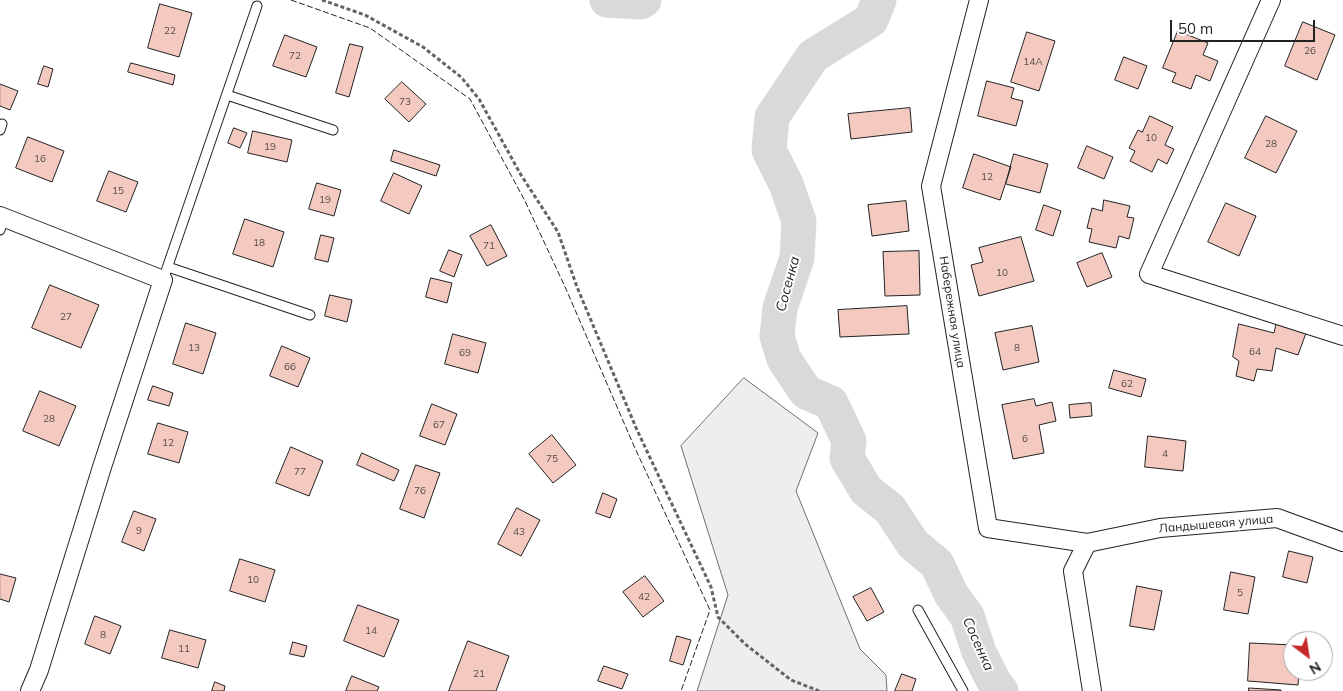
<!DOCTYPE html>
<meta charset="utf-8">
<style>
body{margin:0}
#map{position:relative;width:1343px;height:691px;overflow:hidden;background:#fff;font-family:Mulish,sans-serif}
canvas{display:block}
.north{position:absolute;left:1283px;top:631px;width:50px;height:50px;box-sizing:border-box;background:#fff;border:1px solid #a7a7a7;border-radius:50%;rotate:149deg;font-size:14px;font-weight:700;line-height:20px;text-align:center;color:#222}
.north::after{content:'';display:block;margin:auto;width:18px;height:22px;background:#c62828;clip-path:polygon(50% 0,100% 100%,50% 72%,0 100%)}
.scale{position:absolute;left:1170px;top:20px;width:145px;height:22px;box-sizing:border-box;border:2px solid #222;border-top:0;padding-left:6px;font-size:15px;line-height:18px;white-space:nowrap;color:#222;-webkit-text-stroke:4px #fff;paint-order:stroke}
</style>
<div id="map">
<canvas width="1343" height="691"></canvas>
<div class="north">N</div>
<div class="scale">50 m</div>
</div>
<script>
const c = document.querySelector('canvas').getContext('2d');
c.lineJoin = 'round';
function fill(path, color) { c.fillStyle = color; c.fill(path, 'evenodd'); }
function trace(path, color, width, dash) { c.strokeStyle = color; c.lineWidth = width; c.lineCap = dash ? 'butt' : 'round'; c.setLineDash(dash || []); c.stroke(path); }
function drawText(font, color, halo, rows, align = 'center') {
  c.font = font + ' Mulish,sans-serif'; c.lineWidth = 4; c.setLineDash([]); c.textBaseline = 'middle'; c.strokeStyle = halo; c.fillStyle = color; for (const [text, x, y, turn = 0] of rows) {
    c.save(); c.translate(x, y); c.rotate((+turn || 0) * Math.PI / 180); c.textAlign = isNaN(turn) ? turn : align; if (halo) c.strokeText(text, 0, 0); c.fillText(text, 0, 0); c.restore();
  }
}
const green = new Path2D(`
 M744 378 818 433 796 491 860 649 886 675 887 691H697L728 595 681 446Z`);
fill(green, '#eee');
trace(green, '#6f6f6f', 1);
trace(new Path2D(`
 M607 0 641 2 644 0
 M879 0 871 20 813 56 772 117 769 150 786 184 799 221 797 258 780 308 777 336 784 359 806 392 831 403 849 441 847 458 866 490 890 509 913 544 937 564 951 594 967 616 979 652 995 684 1001 691`), '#d9d9d9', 35);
const building = new Path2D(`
 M160 4 192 13 179 57 148 48Z
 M1303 22 1335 35 1317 80 1285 66Z
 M1178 31 1208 43 1203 55 1218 61 1210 81 1196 75 1191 89 1172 82 1176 73 1163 68Z
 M1027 32 1055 41 1039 91 1011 82Z
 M285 35 317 47 306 77 273 66Z
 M350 44 363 47 349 97 336 93Z
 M1124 57 1147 66 1138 89 1115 80Z
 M131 63 175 75 173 85 128 72Z
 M44 66 53 69 48 87 38 84Z
 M987 81 1014 88 1011 98 1023 101 1016 126 978 116Z
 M402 82 426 104 409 122 385 99Z
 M0 84 18 91 10 110 0 106Z
 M910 108 912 132 851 139 848 114Z
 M1150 116 1173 127 1165 145 1174 149 1167 164 1158 159 1152 172 1130 161 1135 151 1129 148 1138 130 1142 132Z
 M1266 116 1297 131 1276 173 1245 158Z
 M234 128 247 133 240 148 228 143Z
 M253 131 292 140 287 162 248 153Z
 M28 137 64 151 52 182 16 168Z
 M1087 146 1113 157 1104 179 1078 168Z
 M394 150 440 165 436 176 391 161Z
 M974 154 1011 167 1000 200 963 188Z
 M1014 154 1048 164 1040 193 1006 184Z
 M109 171 138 182 126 212 97 201Z
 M394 173 422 186 409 214 381 201Z
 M317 183 341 190 334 216 309 209Z
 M1104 200 1130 206 1127 217 1134 218 1129 239 1119 236 1116 248 1089 242 1092 229 1087 228 1092 208 1102 211Z
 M906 201 909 231 872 236 868 205Z
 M1226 203 1256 216 1239 256 1208 242Z
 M1044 205 1061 211 1053 236 1036 230Z
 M245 219 284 232 273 267 233 254Z
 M491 225 507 256 487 266 470 236Z
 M321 235 334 238 328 262 315 259Z
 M1021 237 1034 281 979 296 971 265 983 262 979 248Z
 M449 250 462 255 454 277 440 271Z
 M919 251 920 295 885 296 883 252Z
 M1102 253 1112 277 1087 287 1077 263Z
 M431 278 452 283 447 303 426 297Z
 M50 285 99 305 81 348 32 328Z
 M330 295 352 300 347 322 325 316Z
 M907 306 909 334 840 337 838 310Z
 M186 323 216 333 203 374 173 364Z
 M1239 324 1274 333 1276 324 1306 333 1298 355 1276 348 1272 371 1257 369 1254 381 1236 376 1239 361 1233 357Z
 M1032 326 1039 362 1003 370 995 333Z
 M453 334 486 343 478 373 445 364Z
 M282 346 310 358 298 387 270 376Z
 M1114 370 1146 379 1141 397 1109 388Z
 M153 386 173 393 169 406 148 400Z
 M40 391 76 406 59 446 23 431Z
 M1034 399 1036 406 1052 402 1056 421 1039 425 1044 453 1013 459 1002 405Z
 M1091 403 1092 416 1070 418 1069 405Z
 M432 404 457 414 445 445 420 436Z
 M158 423 188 432 179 463 148 454Z
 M552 435 576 465 553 483 529 454Z
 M1148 436 1186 441 1183 471 1145 467Z
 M291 447 323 461 309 496 276 483Z
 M362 453 399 470 394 481 357 465Z
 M416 465 440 473 424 518 400 509Z
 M603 493 617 499 610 518 596 513Z
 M517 508 540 520 521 556 498 544Z
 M134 511 156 519 144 551 122 542Z
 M1289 551 1313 557 1307 583 1283 577Z
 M240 559 275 570 265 602 230 591Z
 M1231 572 1255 577 1248 614 1224 610Z
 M0 574 16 578 9 602 0 599Z
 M645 576 664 601 643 617 623 592Z
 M1137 586 1162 591 1154 630 1130 626Z
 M871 588 884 612 867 621 853 597Z
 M358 605 399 620 384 657 344 641Z
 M95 616 121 626 110 654 85 644Z
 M170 630 206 640 198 668 162 658Z
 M677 636 691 640 683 665 670 661Z
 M468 641 509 656 496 691H449Z
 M293 642 307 646 304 657 290 654Z
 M1250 643 1293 645V671H1299L1298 685 1248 681Z
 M604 666 628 674 622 689 598 681Z
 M902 674 916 679 912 691H895Z
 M352 676 379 687 377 691H346Z
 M215 682 225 686 224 691H212Z
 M1249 688 1281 690V691H1249Z`);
fill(building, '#f3c9c0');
trace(building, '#222', 1);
const service = new Path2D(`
 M227 95 333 130
 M0 130 2 124
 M0 230 4 218
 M168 267 310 315
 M163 280 257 6
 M918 610 963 691`);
const minor = new Path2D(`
 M979 0 931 186 988 528 1087 543 1160 528 1277 518 1343 542
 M1271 0 1149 274 1343 336
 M0 216 163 280 102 467 39 670 30 691
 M1087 543 1073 571 1092 691`);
trace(service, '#222', 11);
trace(minor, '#222', 20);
trace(new Path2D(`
 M322 0 365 15 423 47 461 77 479 99 521 175 558 232 577 287 637 430 711 587 718 617 745 644 791 680 819 691`), '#646464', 3, [4, 2.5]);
trace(service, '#fff', 9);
trace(minor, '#fff', 18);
trace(new Path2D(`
 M291 0 370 28 470 99 525 201 566 289 634 446 710 610 681 691`), '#222', 1, [6, 2.5]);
drawText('10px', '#564c4a', null, [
 ["22",170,31],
 ["26",1310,51],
 ["72",295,56],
 ["14А",1033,62],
 ["73",405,102],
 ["10",1151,138],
 ["28",1271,144],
 ["19",270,147],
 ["16",40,159],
 ["12",987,177],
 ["15",118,191],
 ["19",325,200],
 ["18",259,243],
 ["71",489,246],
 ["10",1002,273],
 ["27",66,317],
 ["13",194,348],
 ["8",1017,348],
 ["64",1255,352],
 ["69",465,353],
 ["66",290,367],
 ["62",1127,384],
 ["28",49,419],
 ["67",439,425],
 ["6",1025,439],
 ["12",168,443],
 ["4",1165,454],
 ["75",552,459],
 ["77",300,472],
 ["76",420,491],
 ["9",139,531],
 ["43",519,532],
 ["10",253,580],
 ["5",1240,593],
 ["42",644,597],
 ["14",371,631],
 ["8",103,635],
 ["11",184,649],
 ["21",479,674]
]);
drawText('12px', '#222', '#fff', [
 ["Набережная улица",952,312,81],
 ["Ландышевая улица",1216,524,-5]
]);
drawText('italic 14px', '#222', '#fff', [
 ["Сосенка",788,284,-75],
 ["Сосенка",978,644,66]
]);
</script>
